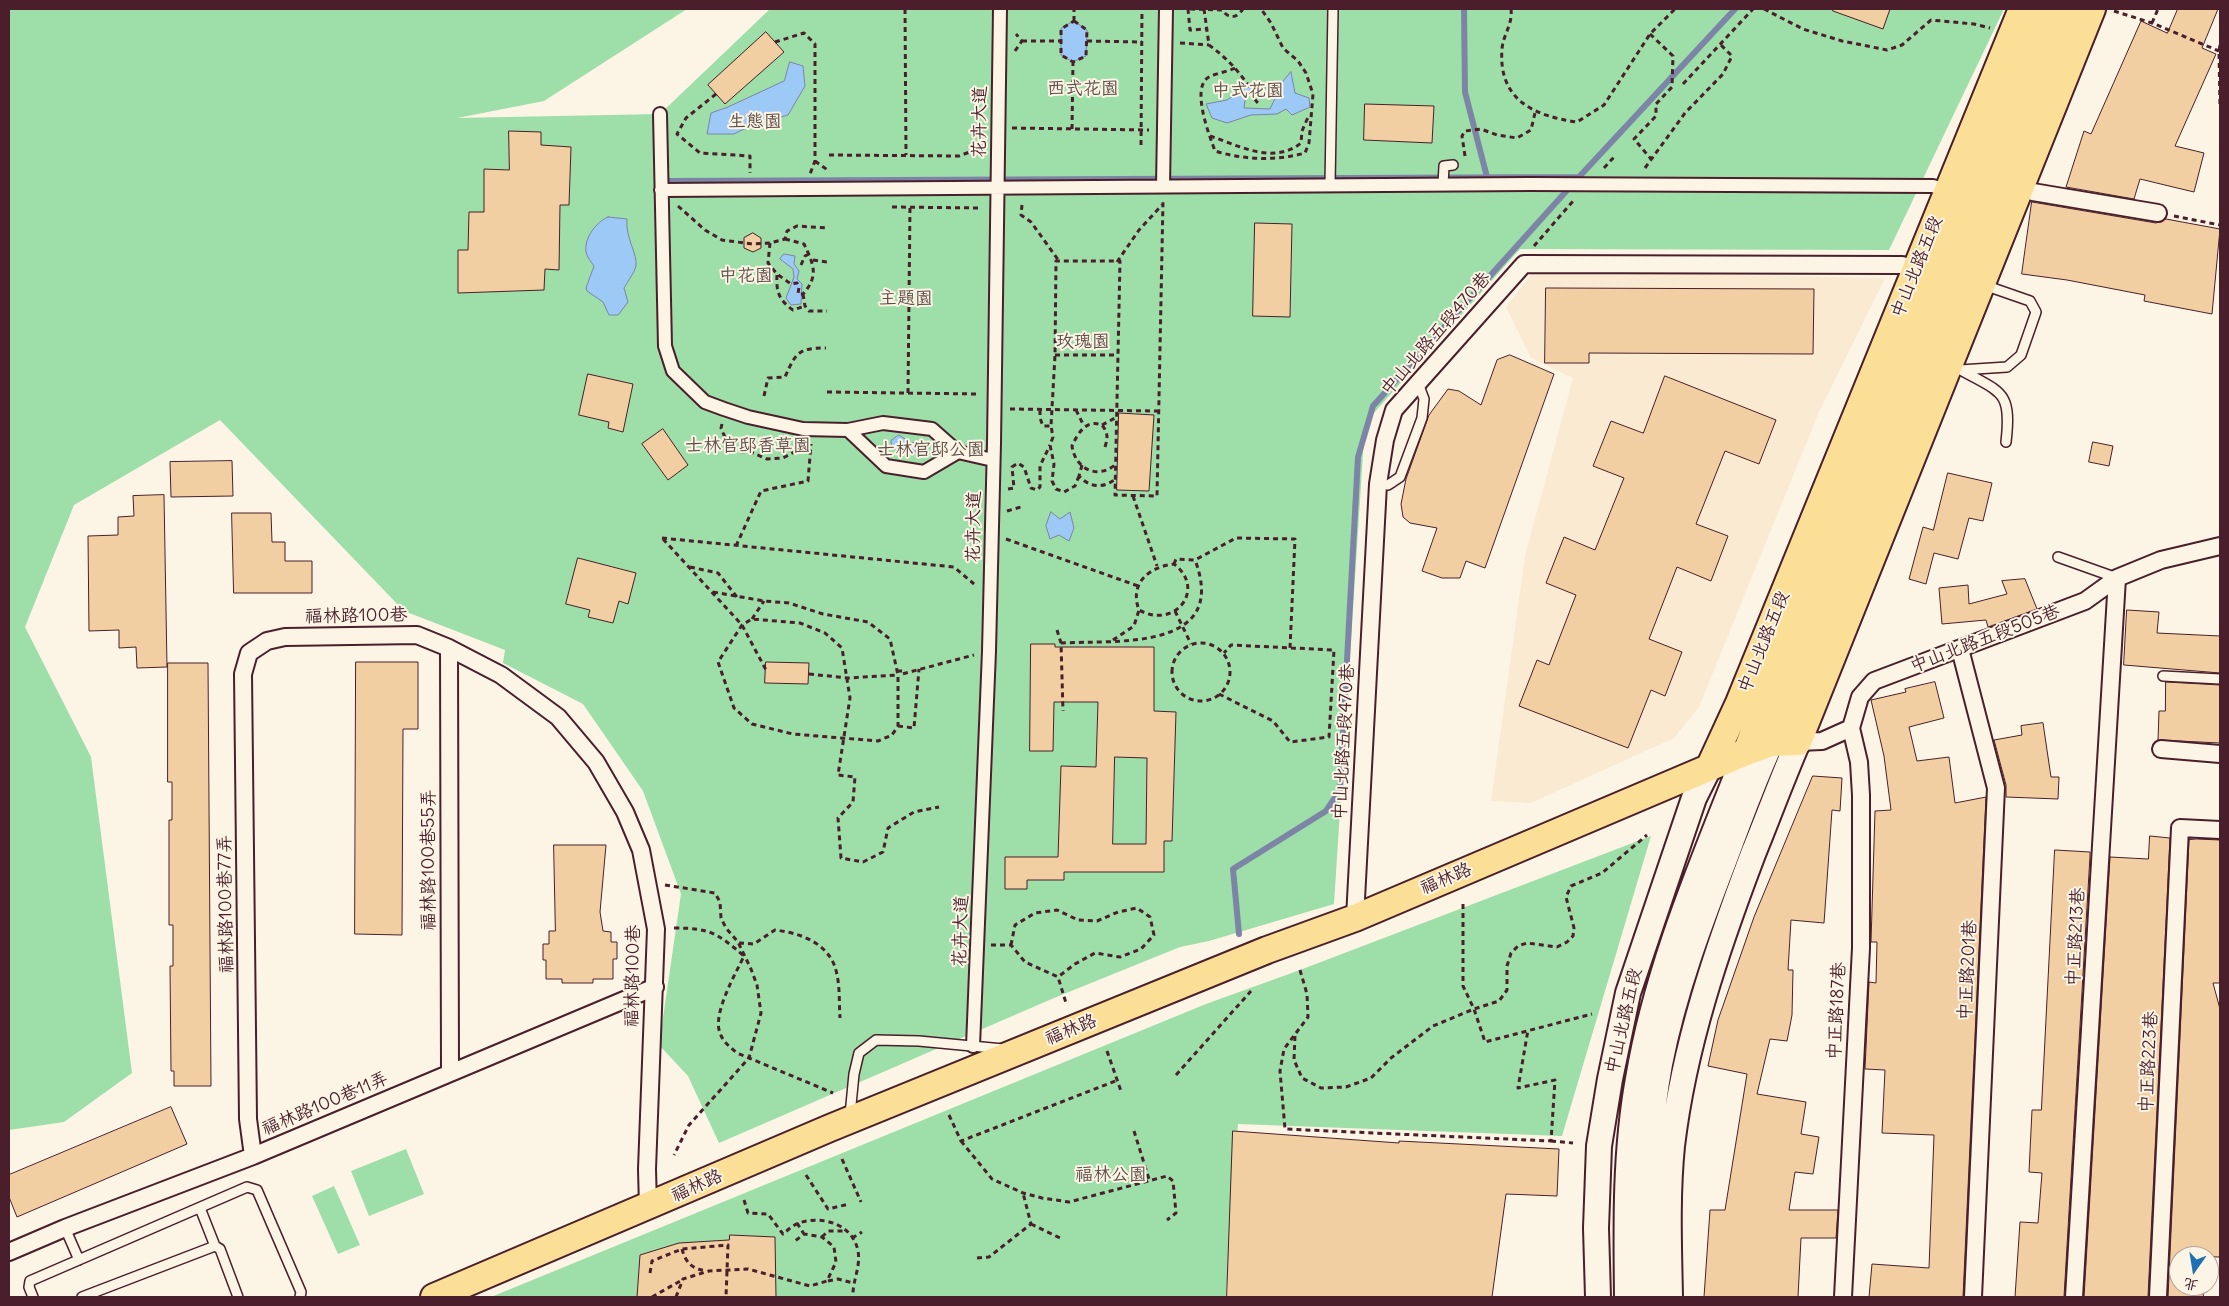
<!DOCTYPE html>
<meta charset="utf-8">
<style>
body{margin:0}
#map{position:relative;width:2229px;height:1306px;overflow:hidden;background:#fcf5e5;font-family:Delius,"LXGW WenKai TC",sans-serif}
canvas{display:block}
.frame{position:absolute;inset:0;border:10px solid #4a1f2b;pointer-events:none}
.north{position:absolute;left:2169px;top:1246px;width:50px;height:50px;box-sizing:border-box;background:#fcf5e5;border:1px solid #b59f9b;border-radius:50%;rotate:193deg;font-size:14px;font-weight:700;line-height:20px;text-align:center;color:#4a1f2b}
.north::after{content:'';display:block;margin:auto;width:18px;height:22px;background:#1f6fb2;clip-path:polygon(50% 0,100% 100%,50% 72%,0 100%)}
</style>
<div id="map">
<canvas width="2229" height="1306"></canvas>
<div class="frame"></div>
<div class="north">北</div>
</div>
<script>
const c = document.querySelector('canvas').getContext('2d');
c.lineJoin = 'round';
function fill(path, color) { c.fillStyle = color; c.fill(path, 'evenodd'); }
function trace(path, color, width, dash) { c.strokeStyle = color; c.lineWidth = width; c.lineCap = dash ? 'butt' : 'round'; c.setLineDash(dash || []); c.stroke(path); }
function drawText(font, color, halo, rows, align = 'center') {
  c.font = font + ' Delius,"LXGW WenKai TC",sans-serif'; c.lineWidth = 4; c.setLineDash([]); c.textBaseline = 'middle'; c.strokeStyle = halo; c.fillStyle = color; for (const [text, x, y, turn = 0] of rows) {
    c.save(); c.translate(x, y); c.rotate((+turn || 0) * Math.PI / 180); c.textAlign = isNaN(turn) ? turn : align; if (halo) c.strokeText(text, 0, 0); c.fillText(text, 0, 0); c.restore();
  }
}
fill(new Path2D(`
 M1534 271 1885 278 1819 412 1699 707 1674 738 1531 803 1491 801 1525 556 1573 378 1531 358 1506 307Z`), '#f9ead1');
fill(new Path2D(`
 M9 9H687L544 101 457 118 660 114 770 9H2004L1889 250 1520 249 1365 423 1334 904 1209 941 1180 947 1054 998 719 1143 688 1076 659 1045 681 894 643 791 583 704 503 663 505 650 404 611 220 420 74 505 25 627 91 757 132 1073 64 1122 9 1130Z
 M1651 836 1562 1136 1238 1124 1226 1297H491L1206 1004 1300 970Z
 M406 1149 424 1194 369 1216 351 1171Z
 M334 1186 360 1245 338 1254 312 1196Z`), '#9ddea9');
const water = new Path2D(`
 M1074 21 1087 30 1086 56 1073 62 1061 55V29Z
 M790 62 803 66 805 86 788 115 750 126 734 134H707L711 113 728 107 784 81Z
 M1291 72 1295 93 1309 98 1310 107 1292 115 1286 109 1277 114 1251 115 1227 123 1212 118 1206 104 1227 100 1249 85 1282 82ZM1276 86 1280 88 1270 109 1244 108C1246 85 1257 91 1276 86Z
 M608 217 627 219C625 237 638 255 636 266 634 273 628 281 624 288L628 302 618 315H609L603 302 587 291 586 288 594 266C591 262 587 257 586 252 584 238 596 222 608 217Z
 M784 254 795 256 794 264 799 271 797 279 802 284 801 304 791 305 786 298 794 277 793 269 780 259Z
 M899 435 911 443 921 441 922 448 913 453 906 450 892 449 891 441Z
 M1051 512 1060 519 1070 512 1074 528 1069 541 1059 535 1050 539 1046 526Z`);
fill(water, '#9dc9f7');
trace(water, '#7c85a5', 1);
trace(new Path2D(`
 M1464 9 1465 92 1487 177
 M669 181 1579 177
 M1239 934 1233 869 1326 811 1340 790 1358 457 1373 406 1579 177 1735 9`), '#7c85a5', 6);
const building = new Path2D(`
 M1833 9H1890L1883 29 1833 11Z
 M2178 9H2218L2202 48 2216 54 2175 146 2204 153 2194 192 2140 179 2134 199 2066 187 2084 131 2091 134 2141 21 2167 33Z
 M766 32 784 52 725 104 708 85Z
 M1365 104 1434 106 1432 143 1364 140Z
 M509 131 541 132V145L571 147 569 205H560L559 270 545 269 544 290 458 293V250H468L469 212H484V169L509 170Z
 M2032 202 2156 223 2166 219 2220 229 2212 314 2144 301 2145 295 2067 280 2022 274Z
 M1255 223 1292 224 1290 317 1253 316Z
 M753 233 761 238V248L753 252 744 248V238Z
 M1546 288 1814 289 1813 354 1589 353V363H1545Z
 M1510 355 1554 374 1485 568 1466 561 1460 578H1442L1422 571 1437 528 1410 523 1403 517 1401 504 1406 479 1429 415 1448 389 1459 391 1481 405 1497 360Z
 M588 374 633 384 623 432 608 428 609 422 579 415Z
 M1665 376 1776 420 1759 464 1725 451 1696 524 1728 536 1711 581 1677 567 1649 639 1682 652 1665 696 1651 690 1628 748 1519 706 1537 660 1549 665 1576 595 1546 583 1564 537 1595 550 1624 478 1593 466 1611 421 1643 433Z
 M1119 413 1154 415 1149 491 1117 490Z
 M663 429 688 465 668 480 642 444Z
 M2093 442 2113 446 2109 466 2089 462Z
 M232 461 233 496 171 497 170 462Z
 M1948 473 1992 483 1983 521 1969 518 1958 559 1934 553 1926 584 1909 579 1923 527 1933 530Z
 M164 495 167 667 137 668 136 647 119 648V630L89 631 88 536 118 535V517L134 516 133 496Z
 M232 513H271L272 542H285V561H312V593H234Z
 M578 558 636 573 628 604 619 601 613 623 588 617 590 610 566 604Z
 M2025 579 2037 609 1988 627 1986 620 1942 624 1939 588 1968 585 1969 604 2007 594 2002 581Z
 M2127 610 2159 612 2157 633 2220 636V673L2124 665Z
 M1031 644H1055V647H1154V711L1176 712 1172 841H1164V872H1064V880H1027V889H1005V857H1058L1061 766 1096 767 1098 702H1054L1053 751H1030ZM1115 757 1147 758 1146 844H1113Z
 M356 662H418V729H403L402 935 355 934Z
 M766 662 809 663 808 684 765 683Z
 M168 663H208L211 1086H174V1071H171L170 966H173V925H169V820H172V782H168Z
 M1935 682 1944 718 1909 727 1917 761 1949 757 1955 803 1986 797 1963 1297H1869L1872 1264 1929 1268 1934 1135 1882 1133 1885 1070 1865 1069 1869 982 1876 983 1877 942H1871L1875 811 1891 810 1884 756 1871 700 1906 692 1905 689Z
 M2166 682 2220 685V743L2158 740 2159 711H2165Z
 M2043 723 2051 777H2059L2058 799 2006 797V785L1994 740 2022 735 2021 726Z
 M1813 776 1842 778 1840 811 1832 810 1824 923 1791 920 1788 970H1793L1792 1015 1787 1041 1770 1039 1757 1094 1806 1102 1801 1134 1819 1137 1813 1174 1795 1172 1789 1210H1838L1836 1238H1801L1798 1297H1704L1710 1210H1725L1747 1074 1708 1066 1718 1020 1754 917Z
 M2150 836 2170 838 2148 1297H2084L2110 857 2148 859Z
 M2197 839 2220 840V983H2213L2220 1009V1257L2179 1256V1286H2200L2204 1297H2168L2189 840Z
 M554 845H606L600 912 603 931 611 932V942H617V959H613V979H593V983H562V979H546V960H543V944H549V931H555Z
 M2055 850 2090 852V856L2064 1297H2015L2020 1222 2038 1223 2042 1173 2029 1172 2032 1110H2041Z
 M171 1107 187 1144 17 1217 9 1197V1175Z
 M1233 1131 1399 1143V1141L1559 1149 1557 1196 1506 1194 1492 1297H1227Z
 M730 1235 775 1237 776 1297H637L640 1255 679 1243 729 1240Z`);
fill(building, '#f1cfa2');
trace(building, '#4a1f2b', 1);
const service = new Path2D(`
 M1330 185 1333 9
 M1443 185 1444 166 1453 165
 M1960 370 2007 367 2021 355 2036 312 2030 301 1984 285
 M1961 370C2001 393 2012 390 2006 442
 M1378 484 1388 485 1400 477 1422 418 1424 399 1418 383
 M2058 557 2117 578
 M2163 676 2220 679
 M850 1115 854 1074 859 1053 876 1040 919 1041 1003 1049
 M200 1208 215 1246
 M65 1228 79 1260
 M33 1297 29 1287 30 1281 247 1187 257 1190 301 1292 300 1297
 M82 1297 215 1246 220 1249 238 1297`);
const pedestrian = new Path2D(`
 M660 114 665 346 673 371 705 402 724 409 748 417 803 429 848 430 883 423 932 429 958 452 993 460
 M1163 186 1166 9
 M661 190 1530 184 1933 186 1948 191
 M848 430 886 466 924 472 958 452
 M973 1046 989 651 994 443 1000 9`);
const minor = new Path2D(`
 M2020 187 2033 192 2158 213
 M449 648 450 1073
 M1960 649 1996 788 1973 1297
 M1798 742 1822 741 1851 728 1860 697 1874 681 2085 601 2117 578 2161 560 2220 546
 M2161 749 2220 754
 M1355 918 1378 484 1385 440 1394 410 1524 264 1902 265 1917 269
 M253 1156 248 1119 243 674 249 653 267 641 285 637 417 635 449 648 501 675 558 717 596 762 625 812 641 850 656 929 647 1169 648 1207
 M9 1252 65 1228 253 1156 655 987
 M1843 1297 1861 948V795L1859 762 1851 728
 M2074 1297 2117 578
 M2158 1297 2180 828 2220 830`);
const secondary = new Path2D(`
 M1598 1297 1596 1228 1599 1146 1610 1079 1628 993 1694 798 1709 768
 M1627 1297C1626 1224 1625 1151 1638 1079 1657 965 1704 859 1746 752
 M1646 1297C1644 1219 1646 1141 1660 1064 1674 992 1700 924 1726 856 1740 818 1754 780 1771 743
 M1670 1297C1669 1247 1667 1196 1672 1146 1684 1045 1717 949 1753 854 1768 817 1782 779 1798 742`);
const primary = new Path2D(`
 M1771 743 2068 9
 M1746 752 2046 9
 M1709 768 1739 703 2022 9
 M434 1297 830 1128 1267 950 1355 918 1746 752 1771 743 1798 742 2092 9`);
trace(service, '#4a1f2b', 12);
trace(pedestrian, '#4a1f2b', 16);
trace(minor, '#4a1f2b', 20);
trace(secondary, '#4a1f2b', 28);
trace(primary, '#4a1f2b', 30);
trace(new Path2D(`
 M905 9 906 155
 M1188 9 1190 30 1207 29
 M1190 9 1222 10C1229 19 1236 19 1243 9
 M1204 9 1209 45C1224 56 1235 67 1246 82 1251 89 1252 97 1258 103
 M1511 9C1513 24 1503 35 1502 49 1498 100 1534 116 1577 122L1604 105 1650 34 1675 9
 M1764 9 1803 29 1842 41 1887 50 1902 45 1931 20 1974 24 1990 28
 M2114 11 2152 23 2219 51
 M1074 21 1087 30 1086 56 1073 62 1061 55V29Z
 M1074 21V9
 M2152 23 2158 9
 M1650 34 1673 56 1672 87 1656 104V116L1634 139 1652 160
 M1022 41H1060
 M1087 41 1142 42
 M775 42 804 33 815 44V161L810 174
 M1180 43 1209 45
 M2220 45 2219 51 2220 107
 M1015 51 1022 41 1016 34
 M1235 68C1227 72 1217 73 1209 77 1190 87 1210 137 1215 151 1244 160 1276 161 1305 153L1309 143 1313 94 1306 73 1298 61 1283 48 1271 23 1261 9
 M1683 84 1753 9
 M716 94 686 118 677 134 700 153 750 156V173
 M1012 128 1149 130
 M1072 129 1073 62
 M1210 136C1240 146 1273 165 1301 143L1302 131 1309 115
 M1141 145 1142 9
 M829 155 959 156 983 147
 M1465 156 1462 136 1465 131 1481 129 1497 135 1517 138 1531 130 1535 113
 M815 161 829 171
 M1604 168 1614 157
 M1645 168 1685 113 1723 74 1732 56 1721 45
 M1022 205 1021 215 1031 222 1059 261
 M678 206 705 230 722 240 752 244 770 243 785 239 787 231 797 226 827 228
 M892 207 981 208
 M2174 216 2220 225
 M785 239 804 244C814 265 819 276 803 294
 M770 243 768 263 777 274 791 284 797 283 799 287 798 294H803
 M1534 246 1574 200
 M813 260 827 262
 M1117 262 1139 230 1162 205
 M801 265 805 256 809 254
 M777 275C776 292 779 300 793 310L805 306
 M803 294 805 306 809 311H827
 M1055 355H1117
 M827 392 979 394
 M908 393 910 207
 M764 396 768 378 785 377C796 352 799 348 826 348
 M1010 409 1159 411
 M1040 410V418L1043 426H1051
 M1076 410 1084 426
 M722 424 721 428 727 442 736 451 753 453 767 459 783 458 800 449V444
 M1102 425 1117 417
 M1105 447C1108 437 1108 433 1102 425 1086 419 1078 433 1072 446 1075 468 1096 480 1115 465
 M1082 465 1079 476C1089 487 1102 489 1114 480
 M1079 476 1075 486 1064 492 1056 489 1052 481 1054 464 1050 445 1053 437 1051 426 1055 355 1056 261H1120L1115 495 1157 496 1163 201
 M1008 489 1014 488 1012 467 1018 463 1024 467 1031 488 1037 490 1040 487V466L1050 445
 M1133 496 1157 566
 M1007 511 1021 507
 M662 538 954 567 974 584
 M663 539 742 625 766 670
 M1006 539 1138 586
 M736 546 761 491 808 481 811 444
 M1174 564 1176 559 1195 560 1236 538 1295 539 1290 648
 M690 567 718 573 737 597
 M713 592 764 601 789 603 823 614 868 622 890 639 898 675V726L892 735 878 741 793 734 752 724 734 708 718 662 742 625 752 619 800 623 825 633 842 648 850 698 838 775 855 777 853 802 838 818 841 858 863 862 883 852 888 828 914 812 939 807
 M1175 611 1191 644
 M752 619 764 601
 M1057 630 1061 643 1063 711
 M1113 640 1134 626 1139 610C1129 583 1149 567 1174 564 1207 589 1175 630 1139 610
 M1061 643C1115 640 1230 652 1195 560
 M1172 672a29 29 0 1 1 58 0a29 29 0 1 1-58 0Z
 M897 671H902V674L974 655
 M809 674 848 678 898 675
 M1219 694 1273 721 1290 742 1329 737 1334 650 1231 645 1224 653
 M898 726 914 728 919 669
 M665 885 715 893 720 902 721 918 726 928 738 942 751 969 757 985 761 1013 749 1058 689 1125 674 1155
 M1463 904V986L1474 1009 1485 1042 1592 1014
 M674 928C710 928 717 933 744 956 736 973 712 1014 720 1033 723 1042 730 1047 737 1053L833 1093
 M739 943 754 944 775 930C801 933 832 944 837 975 840 988 839 1004 840 1018
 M991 945H1011L1025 962 1058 977 1066 1003
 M1011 945 1015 925 1035 913 1057 910 1078 920 1097 921 1118 912 1137 908 1150 917 1154 935 1141 949 1120 957 1095 953 1075 964 1058 977
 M1300 970 1307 994 1308 1017 1284 1049 1280 1071 1285 1129 1551 1141 1555 1080 1518 1088 1528 1030
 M1295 1036 1294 1060 1302 1078 1321 1088 1346 1087 1371 1078 1391 1058 1433 1026 1474 1009 1499 1001 1507 990V966L1511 953 1518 946 1527 943 1557 947 1567 942 1573 936 1574 928 1566 897 1571 886 1602 873 1647 835
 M1107 1051 1121 1091
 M1176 1075 1251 991
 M949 1115 961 1141 1118 1080
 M1134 1131 1149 1179
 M961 1141 992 1179 1023 1193 1042 1198 1069 1202 1167 1176 1173 1181 1176 1213 1167 1220
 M1551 1141 1573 1143
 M842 1159 861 1202
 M806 1175 828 1209 849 1204
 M744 1200 748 1213 768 1214 783 1234C788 1230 793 1225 799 1223 822 1215 853 1224 858 1251 861 1267 852 1282 853 1297
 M797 1223 804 1234
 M1031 1224 1062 1239
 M822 1237 828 1231H847
 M852 1238 862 1232
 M682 1249C686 1264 693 1269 707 1271
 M977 1258 989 1257 1031 1224 1023 1193
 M650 1273 652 1261 682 1249 728 1245 726 1297
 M828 1281 838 1279 853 1283
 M652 1297 682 1280
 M676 1297 683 1279 709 1271 748 1269 810 1286 827 1281 836 1262 834 1247 822 1237 804 1234 795 1241`), '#4a1f2b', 3, [5, 4]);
trace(service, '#fcf5e5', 9);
trace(pedestrian, '#fcf5e5', 12);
trace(minor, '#fcf5e5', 16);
trace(secondary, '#fcf5e5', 24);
trace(primary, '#fbdf96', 26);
drawText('18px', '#5f4f4a', '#fcf5e5', [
 ["西式花園",1083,89],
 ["中式花園",1248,91],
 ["生態園",755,122],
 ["中花園",746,276],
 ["主題園",906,299],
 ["玫瑰園",1083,342],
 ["士林官邸香草園",748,446],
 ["士林官邸公園",931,450],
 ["福林公園",1111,1175]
]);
drawText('18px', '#4a1f2b', '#fcf5e5', [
 ["花卉大道",980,122,-89],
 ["中山北路五段",1917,267,-68],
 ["中山北路五段470巷",1436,334,-49],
 ["花卉大道",974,527,-89],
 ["福林路100巷",356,616,-1],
 ["中山北路五段505巷",1985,639,-21],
 ["中山北路五段",1764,642,-68],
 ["中山北路五段470巷",1344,742,-87],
 ["福林路100巷55弄",429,860,-90],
 ["福林路",1446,879,-23],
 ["福林路100巷77弄",226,904,-91],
 ["花卉大道",961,931,-88],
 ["中正路213巷",2076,937,-87],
 ["中正路201巷",1968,970,-87],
 ["福林路100巷",633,976,-89],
 ["中正路187巷",1837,1011,-87],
 ["中山北路五段",1624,1021,-77],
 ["福林路",1071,1030,-22],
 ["中正路223巷",2149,1062,-87],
 ["福林路100巷11弄",325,1104,-23],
 ["福林路",697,1186,-24]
]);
</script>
